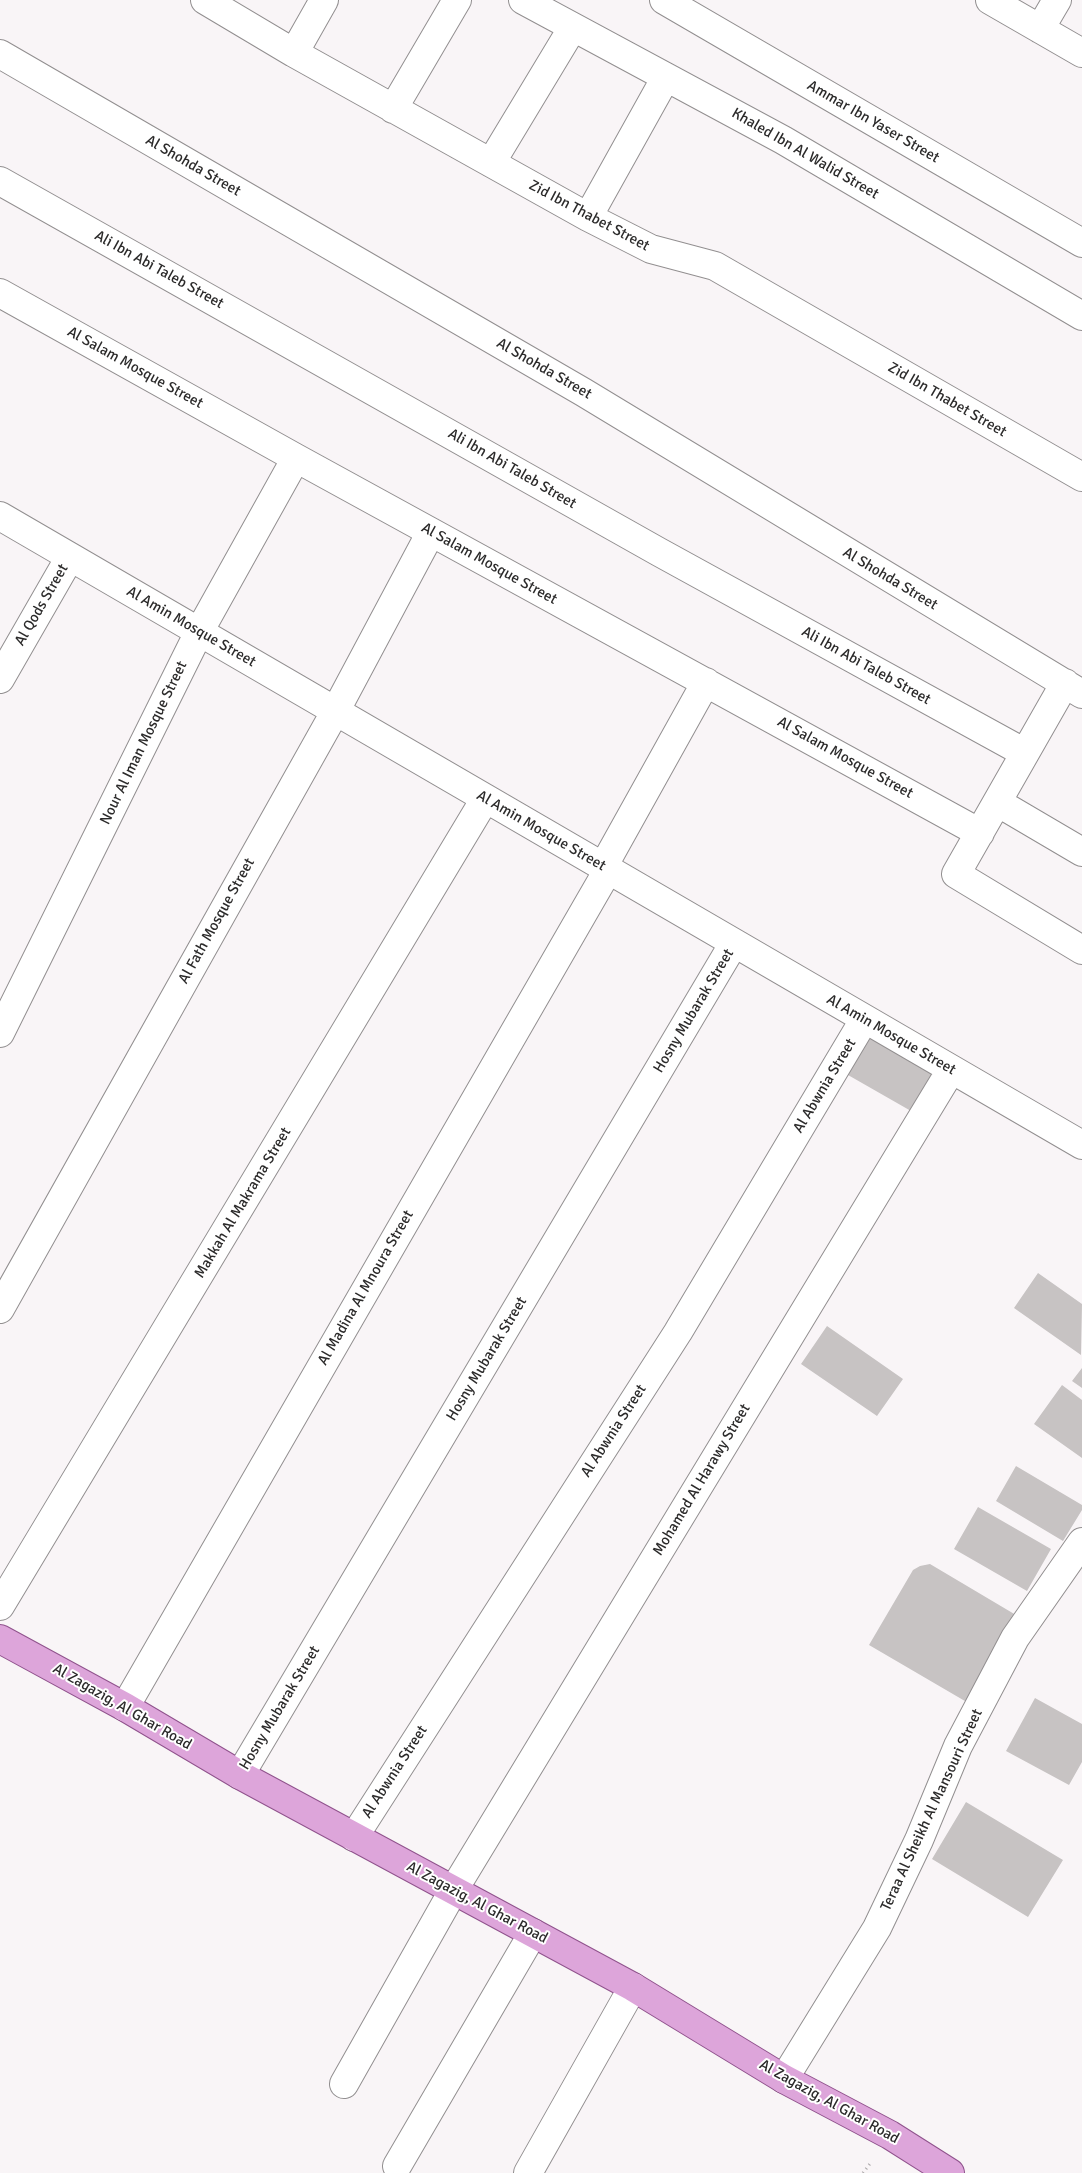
<!DOCTYPE html>
<style>
body{margin:0}
canvas{display:block;background:#f9f5f7}
</style>
<canvas width="1082" height="2173"></canvas>
<script>
const c = document.querySelector('canvas').getContext('2d');
c.lineJoin = 'round';
function fill(path, color) { c.fillStyle = color; c.fill(path, 'evenodd'); }
function trace(path, color, width, dash) { c.strokeStyle = color; c.lineWidth = width; c.lineCap = dash ? 'butt' : 'round'; c.setLineDash(dash || []); c.stroke(path); }
function drawText(font, color, halo, rows, align = 'center') {
  c.font = font + ' Signika,sans-serif'; c.lineWidth = 4; c.setLineDash([]); c.textBaseline = 'middle'; c.strokeStyle = halo; c.fillStyle = color; for (const [text, x, y, turn = 0] of rows) {
    c.save(); c.translate(x, y); c.rotate((+turn || 0) * Math.PI / 180); c.textAlign = isNaN(turn) ? turn : align; if (halo) c.strokeText(text, 0, 0); c.fillText(text, 0, 0); c.restore();
  }
}
fill(new Path2D(`
 M866 1028 942 1072 918 1115 841 1071Z
 M1038 1273 1082 1304 1081 1355 1014 1308Z
 M827 1326 903 1379 877 1416 801 1364Z
 M1082 1368V1388L1072 1381Z
 M1062 1385 1082 1400V1458L1034 1424Z
 M1016 1466 1082 1505V1510L1063 1541 996 1501Z
 M978 1507 1051 1549 1027 1591 954 1549Z
 M930 1564 1021 1618 970 1704 869 1645 913 1570 920 1566Z
 M1035 1698 1082 1724V1762L1069 1785 1006 1751Z
 M966 1802 1063 1860 1028 1917 932 1859Z`), '#c7c3c3');
const minor = new Path2D(`
 M205 0 294 53 588 217 651 249 715 266 1082 477
 M523 0 783 140 1082 316
 M664 0 1082 243
 M990 0 1082 53
 M1040 29 1057 0
 M294 53 324 0
 M0 54 583 392 1082 694
 M393 109 457 0
 M491 163 573 27
 M0 181 659 552 1025 753
 M588 217 666 77
 M0 293 296 458 980 833
 M0 516 1082 1145
 M0 679 70 557
 M1065 683 956 874 1082 950
 M997 802 1082 852
 M603 867 706 682
 M0 1033 199 632 296 458
 M0 1309 335 712 431 532
 M0 1606 485 799
 M125 1707 608 870
 M240 1775 734 943
 M354 1837 678 1332 864 1020
 M784 2079 877 1928 919 1840 958 1746 1015 1638 1082 1542
 M344 2084 453 1891 951 1070
 M397 2166 533 1933
 M528 2173 633 1987`);
const primary = new Path2D(`
 M0 1639 125 1707 240 1775 633 1987 784 2079 890 2135 950 2173`);
trace(minor, '#928f90', 30);
trace(primary, '#90538d', 30);
trace(new Path2D(`
 M863 2173 872 2161`), '#aaa7a8', 3, [1, 4]);
trace(minor, '#fff', 28);
trace(primary, '#dda5da', 28);
drawText('15px', '#2c2b2b', '#fff', [
 ["Ammar Ibn Yaser Street",873,122,30],
 ["Khaled Ibn Al Walid Street",805,154,30],
 ["Al Shohda Street",193,166,30],
 ["Zid Ibn Thabet Street",589,216,28],
 ["Ali Ibn Abi Taleb Street",159,270,29],
 ["Al Salam Mosque Street",135,368,29],
 ["Al Shohda Street",544,369,30],
 ["Zid Ibn Thabet Street",947,400,30],
 ["Ali Ibn Abi Taleb Street",512,469,30],
 ["Al Salam Mosque Street",489,564,29],
 ["Al Shohda Street",890,579,31],
 ["Al Qods Street",42,605,-60],
 ["Al Amin Mosque Street",191,627,30],
 ["Ali Ibn Abi Taleb Street",866,666,29],
 ["Nour Al Iman Mosque Street",144,743,-64],
 ["Al Salam Mosque Street",845,758,29],
 ["Al Amin Mosque Street",541,831,30],
 ["Al Fath Mosque Street",217,921,-61],
 ["Hosny Mubarak Street",694,1011,-59],
 ["Al Amin Mosque Street",891,1035,30],
 ["Al Abwnia Street",825,1086,-59],
 ["Makkah Al Makrama Street",243,1203,-59],
 ["Al Madina Al Mnoura Street",366,1288,-60],
 ["Hosny Mubarak Street",487,1359,-59],
 ["Al Abwnia Street",614,1431,-57],
 ["Mohamed Al Harawy Street",702,1480,-59],
 ["Al Zagazig, Al Ghar Road",122,1707,30],
 ["Hosny Mubarak Street",280,1708,-59],
 ["Al Abwnia Street",395,1772,-57],
 ["Teraa Al Sheikh Al Mansouri Street",932,1810,-65],
 ["Al Zagazig, Al Ghar Road",477,1903,28],
 ["Al Zagazig, Al Ghar Road",829,2102,29]
]);
</script>
